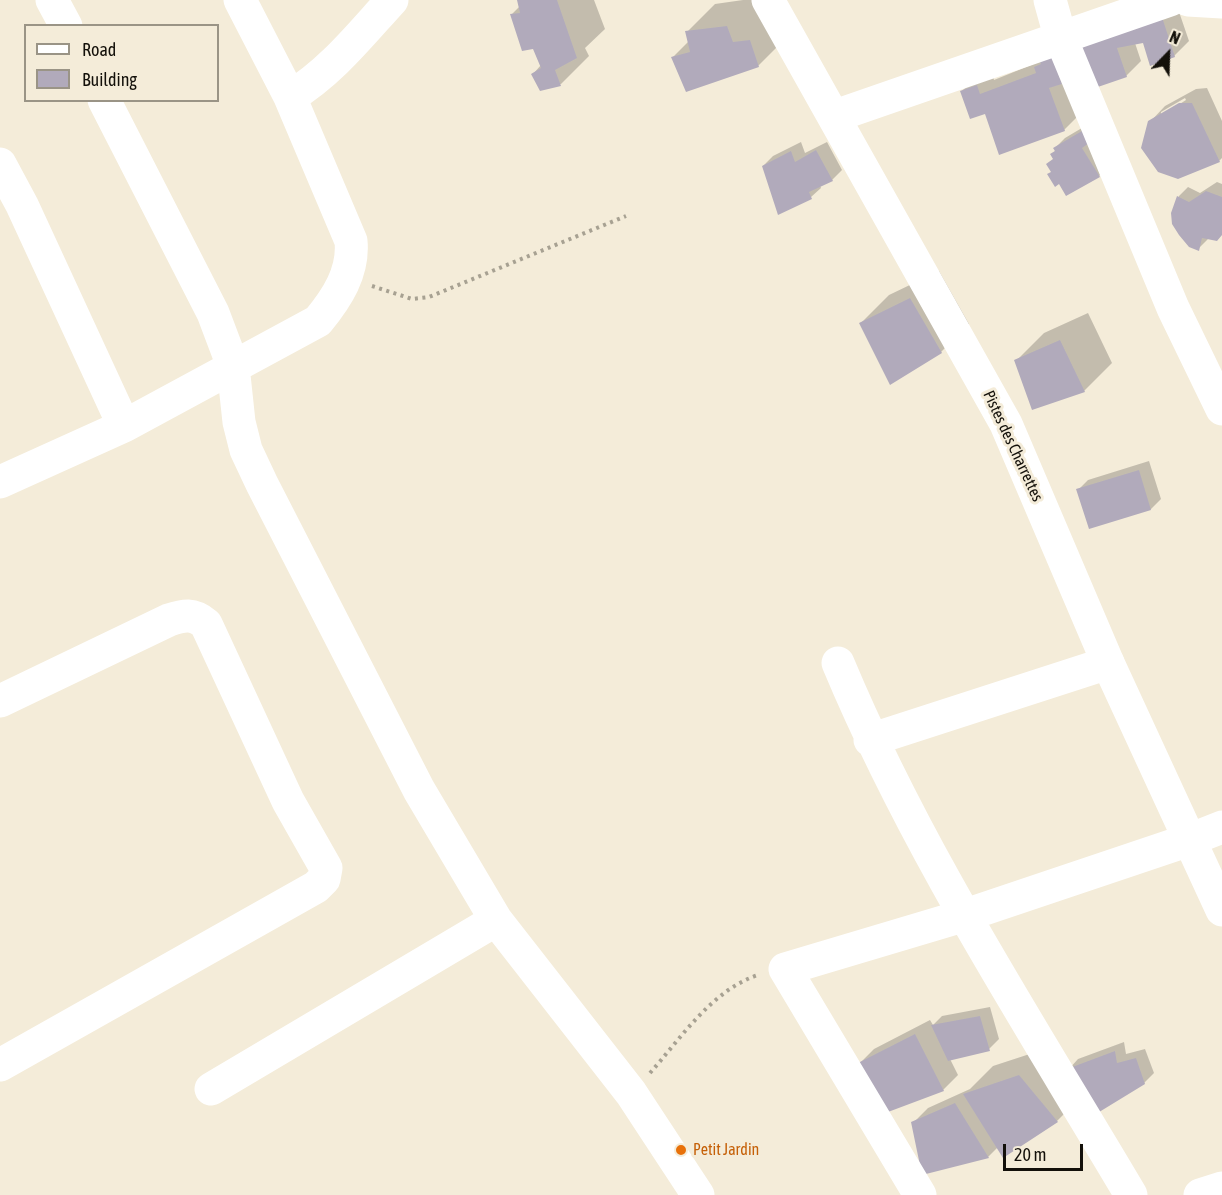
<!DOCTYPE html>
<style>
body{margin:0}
#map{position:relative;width:1222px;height:1195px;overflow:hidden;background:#f4ecd9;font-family:"Asap Condensed",sans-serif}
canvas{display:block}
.legend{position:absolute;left:24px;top:24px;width:195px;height:78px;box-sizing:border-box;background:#f4ecd9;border:2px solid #9a9486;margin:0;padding:8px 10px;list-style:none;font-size:18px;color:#13100a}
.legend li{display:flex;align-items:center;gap:12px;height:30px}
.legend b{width:30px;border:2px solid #9a9486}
.north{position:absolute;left:1138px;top:24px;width:60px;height:60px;-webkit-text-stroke:4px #f4ecd9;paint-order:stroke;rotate:23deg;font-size:16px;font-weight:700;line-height:24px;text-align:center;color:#13100a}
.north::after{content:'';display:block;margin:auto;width:21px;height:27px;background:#13100a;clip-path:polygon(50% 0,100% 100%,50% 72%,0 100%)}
.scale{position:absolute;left:1003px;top:1144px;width:80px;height:27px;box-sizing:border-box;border:3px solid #13100a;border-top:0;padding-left:8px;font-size:18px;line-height:21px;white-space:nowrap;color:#13100a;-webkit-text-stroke:4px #f4ecd9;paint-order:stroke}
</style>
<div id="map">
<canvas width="1222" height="1195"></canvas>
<ul class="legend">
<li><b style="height:8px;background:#fff"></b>Road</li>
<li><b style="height:16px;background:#b1aabb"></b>Building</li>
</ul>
<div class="north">N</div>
<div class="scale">20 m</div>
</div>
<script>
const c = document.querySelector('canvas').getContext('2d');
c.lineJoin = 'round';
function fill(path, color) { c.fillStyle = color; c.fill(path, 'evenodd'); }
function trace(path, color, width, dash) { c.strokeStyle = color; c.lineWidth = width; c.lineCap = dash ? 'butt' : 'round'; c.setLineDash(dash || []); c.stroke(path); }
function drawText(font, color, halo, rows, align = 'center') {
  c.font = font + ' "Asap Condensed",sans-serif'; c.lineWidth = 6; c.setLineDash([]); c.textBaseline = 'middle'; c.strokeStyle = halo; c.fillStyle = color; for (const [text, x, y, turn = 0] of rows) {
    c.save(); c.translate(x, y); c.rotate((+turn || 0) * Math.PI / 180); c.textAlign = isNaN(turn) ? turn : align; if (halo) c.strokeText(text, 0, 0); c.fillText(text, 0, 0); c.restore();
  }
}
fill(new Path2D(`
 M519 0H594L605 29 585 48 589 56 561 84 541 89 533 74 541 65 534 47 511 15 520 6Z
 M743 0H756L786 38 758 66 672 58 689 41 687 32 715 4Z
 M1176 3 1189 41 1174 56 1144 41 1135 43 1141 61 1126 76 1077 44Z
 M1041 61 1066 78 1079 115 1064 130 986 112 962 91 977 76 992 71 994 80Z
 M1207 88 1222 121V158L1219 161 1150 122 1165 106 1196 89ZM1185 98 1186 100 1161 116V112Z
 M1092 122 1109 166 1099 176 1053 171 1055 148 1065 138Z
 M801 142 805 153 827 142 842 170 832 180 820 185 821 188 811 197 763 166 773 156Z
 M1217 182 1222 184V234L1208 239 1198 249 1172 213 1179 196 1188 187 1200 193Z
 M939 271 969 324 941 352 861 323 889 295Z
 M1088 313 1112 363 1084 391 1016 361 1044 333Z
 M1149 461 1161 499 1151 509 1090 527 1078 490 1088 480Z
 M990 1007 999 1039 989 1049 950 1059 958 1075 943 1090 859 1064 874 1049 930 1020 933 1025 942 1016Z
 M1124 1042 1126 1054 1145 1049 1154 1073 1144 1083 1082 1096 1057 1121 998 1147 988 1157 913 1123 928 1108 970 1089 993 1066 1048 1048 1069 1069 1078 1059Z`), '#0003');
fill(new Path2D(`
 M517 0H557L577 58 555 70 561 86 540 91 531 74 541 68 533 49 522 51 510 14 520 13Z
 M1162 17 1175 57 1150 66 1143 43 1117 48 1127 77 1092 89 1076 43Z
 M727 26 733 42 750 40 759 67 686 92 671 57 690 52 685 31Z
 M1052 55 1062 84 1049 88 1065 131 999 155 985 114 970 119 960 91 977 85 980 94 1036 73 1034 67 1041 64 1039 60Z
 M1179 103H1192L1220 162 1178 179 1158 172 1141 148 1148 121Z
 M1082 131 1089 143 1082 148 1100 177 1066 196 1059 184 1055 187 1047 174 1051 172 1046 164 1053 159 1050 154 1055 151 1053 148Z
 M816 150 833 181 809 192 812 199 778 215 762 166 791 151 795 162Z
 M1206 191 1222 197V235L1217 241 1202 238 1199 251 1189 247 1179 235 1172 224 1171 213 1177 196 1189 202Z
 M910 298 942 353 890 385 859 323Z
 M1060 340 1085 392 1032 410 1014 360Z
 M1139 470 1151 510 1089 529 1076 489Z
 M980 1016 990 1051 948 1061 931 1025Z
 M915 1034 944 1091 880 1115 858 1063Z
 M1115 1051 1117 1063 1136 1058 1145 1084 1091 1117 1067 1069Z
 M1019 1075 1058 1122 1003 1158 963 1094Z
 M955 1103 989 1158 922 1175 911 1122Z`), '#b1aabb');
trace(new Path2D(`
 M372 286 412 299 429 297 626 216
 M650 1073C681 1038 712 990 758 975`), '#a7a192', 4, [3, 4.5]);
trace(new Path2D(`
 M52 0 66 26
 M240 0 290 97C331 72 360 35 392 0
 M1050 0 1060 36 1173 308 1222 409
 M1188 0 1222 2
 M104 100 213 313 233 366 239 422 246 450 262 484 419 790 496 920 631 1093 698 1195
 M835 116 1170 0
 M0 164 22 205 124 426
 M0 482 124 426 318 321C337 298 354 272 351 241L290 97
 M838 663C916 850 1028 1021 1131 1195
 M0 701 169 620C184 615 193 613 206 624L288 801 326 868 324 879 316 887 0 1065
 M870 740 1108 663
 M211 1089 496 920
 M920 1195 785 969 966 915 1189 840 1222 827
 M1200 1195 1222 1188`), '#fff', 33);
trace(new Path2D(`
 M768 0 1006 424 1108 663 1222 910`), '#fff', 33);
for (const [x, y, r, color] of [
 [681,1150,6,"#e8710a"]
]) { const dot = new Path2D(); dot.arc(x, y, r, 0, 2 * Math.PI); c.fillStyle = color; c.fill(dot); trace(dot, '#f4ecd9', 2); }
drawText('16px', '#13100a', '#f4ecd9', [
 ["Pistes des Charrettes",1013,446,65]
]);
drawText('16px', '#c56008', '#f4ecd9', [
 ["Petit Jardin",693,1150]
], 'left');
</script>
